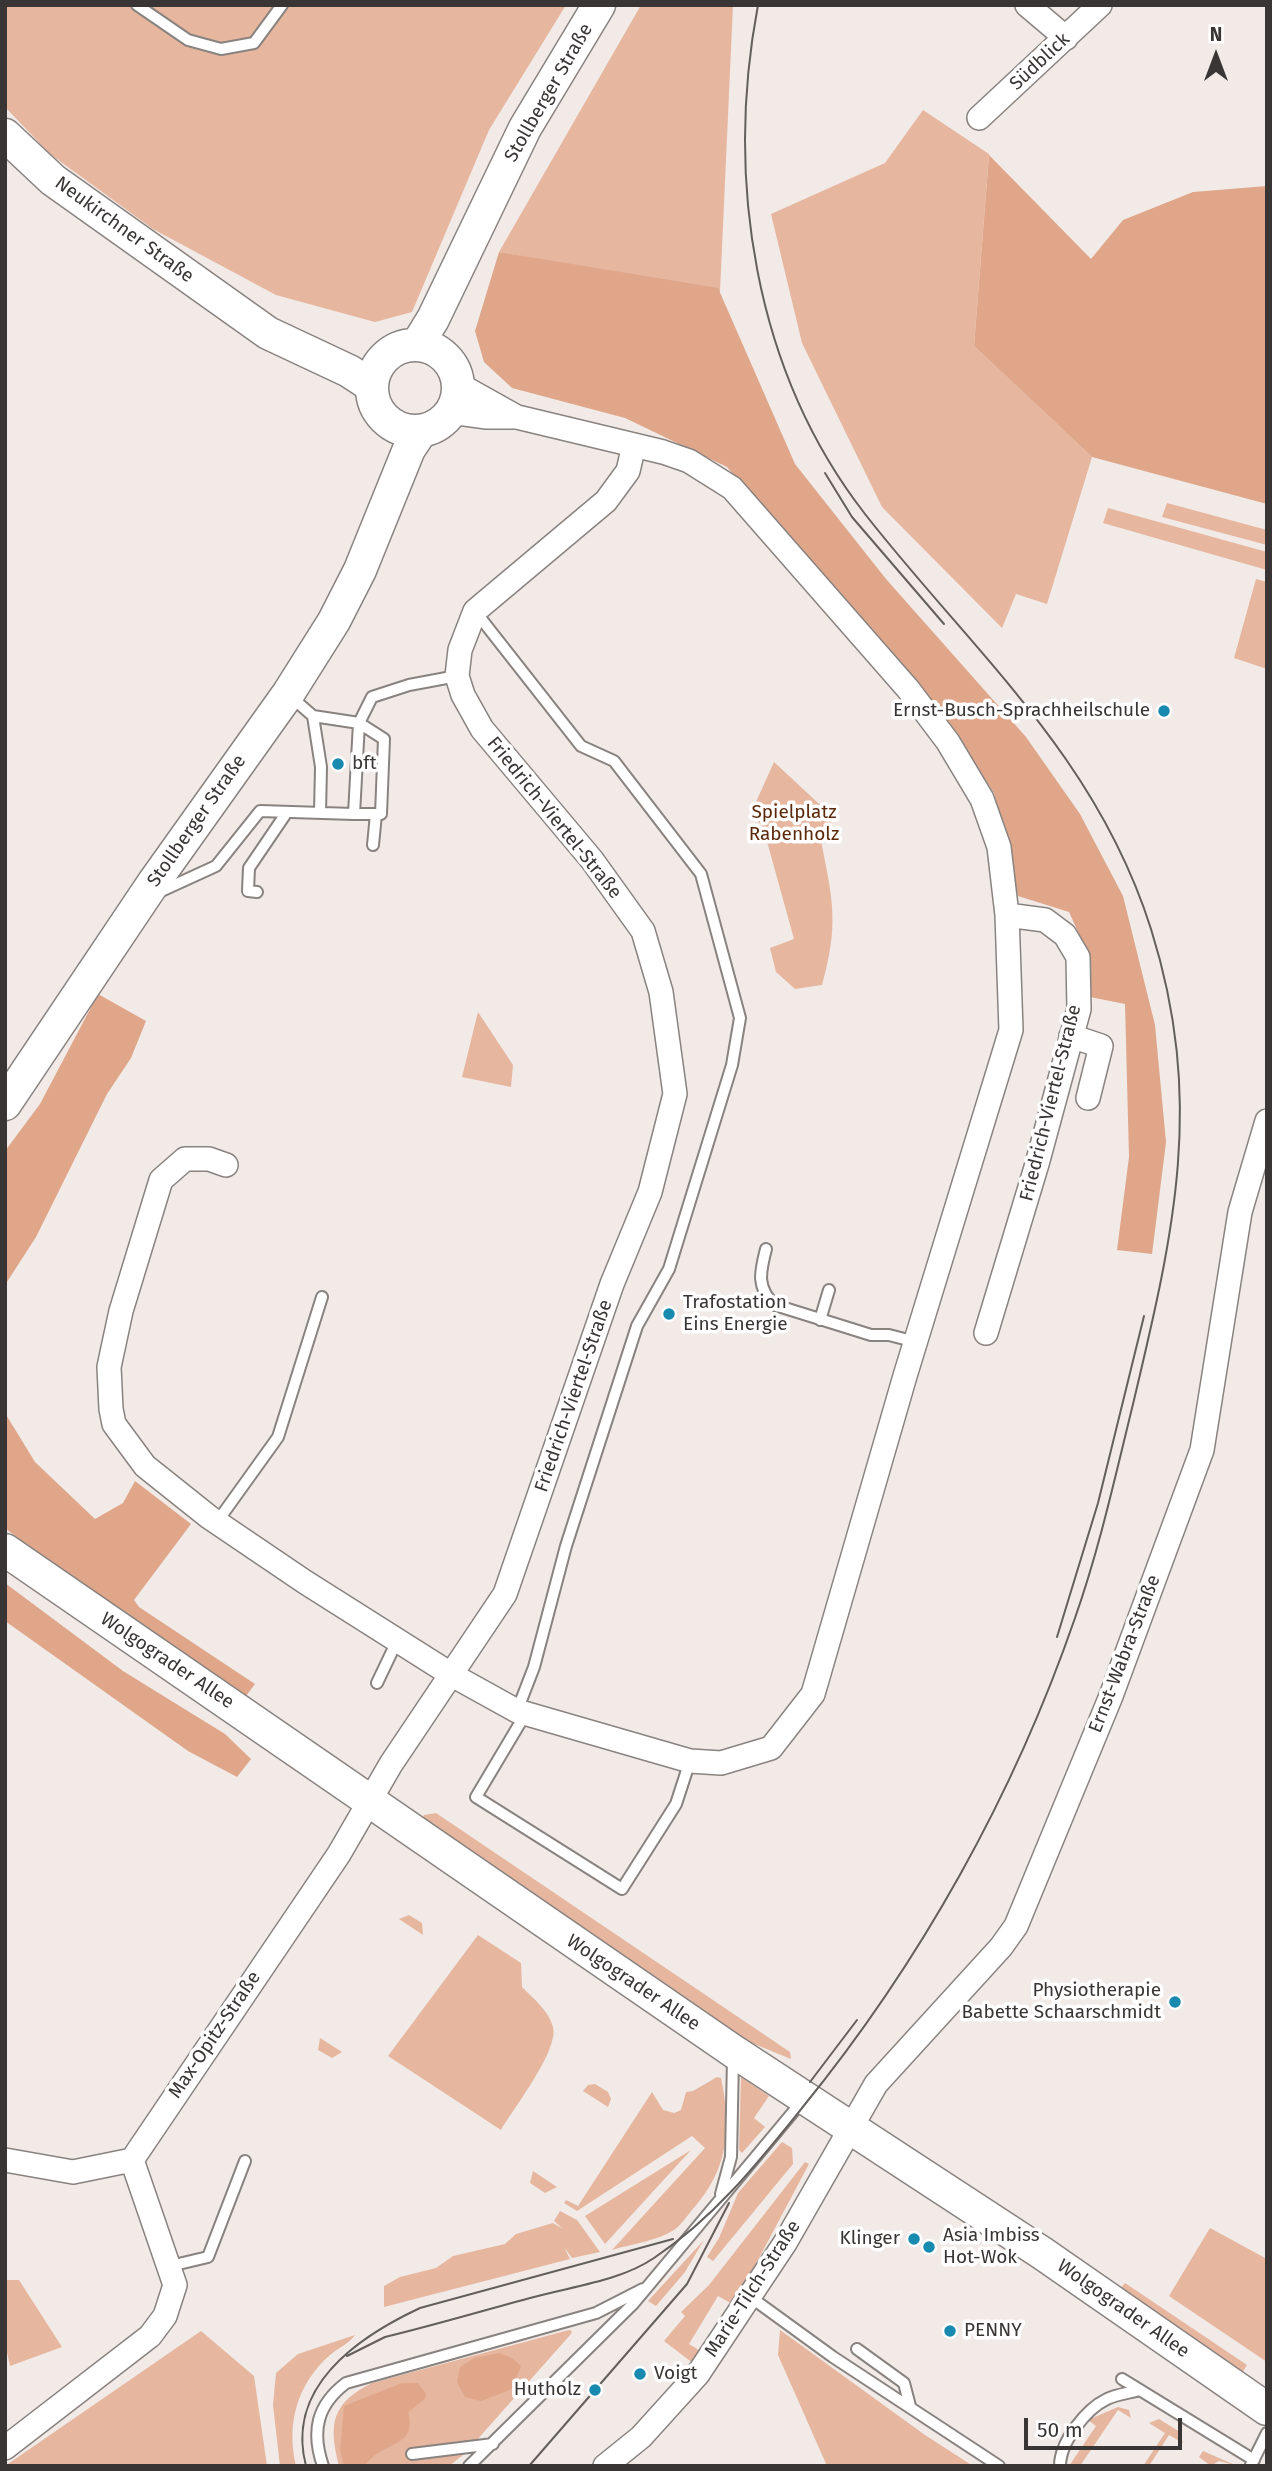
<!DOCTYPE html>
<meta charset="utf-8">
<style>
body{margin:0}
#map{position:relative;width:1272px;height:2471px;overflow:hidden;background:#f1eae7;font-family:"Fira Sans",sans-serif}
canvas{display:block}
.frame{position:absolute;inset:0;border:7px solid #383534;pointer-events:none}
.north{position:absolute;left:1181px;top:21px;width:70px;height:70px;-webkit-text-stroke:5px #fff;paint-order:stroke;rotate:0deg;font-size:19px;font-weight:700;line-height:28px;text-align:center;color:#383534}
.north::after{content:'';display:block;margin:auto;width:24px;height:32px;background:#383534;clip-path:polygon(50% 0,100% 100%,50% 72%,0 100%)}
.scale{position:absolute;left:1024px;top:2418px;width:158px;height:32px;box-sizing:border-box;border:4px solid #383534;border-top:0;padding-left:9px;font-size:21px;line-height:24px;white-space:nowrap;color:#383534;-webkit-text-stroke:5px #fff;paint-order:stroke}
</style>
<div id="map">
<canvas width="1272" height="2471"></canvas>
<div class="frame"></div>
<div class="north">N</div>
<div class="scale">50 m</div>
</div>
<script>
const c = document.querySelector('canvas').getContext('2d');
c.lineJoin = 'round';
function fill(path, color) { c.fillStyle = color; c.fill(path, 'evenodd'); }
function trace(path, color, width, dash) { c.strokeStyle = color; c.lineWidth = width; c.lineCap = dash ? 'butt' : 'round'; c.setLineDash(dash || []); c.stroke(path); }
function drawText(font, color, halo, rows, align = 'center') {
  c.font = font + ' "Fira Sans",sans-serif'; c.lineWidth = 7; c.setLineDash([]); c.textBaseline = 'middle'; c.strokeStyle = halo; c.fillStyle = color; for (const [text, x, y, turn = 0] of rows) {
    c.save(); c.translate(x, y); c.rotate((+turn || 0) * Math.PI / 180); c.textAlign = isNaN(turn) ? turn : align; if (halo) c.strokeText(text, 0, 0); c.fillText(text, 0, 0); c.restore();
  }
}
fill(new Path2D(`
 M5 5H566L489 130 412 312 375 322 276 295 153 229 50 154 5 107Z
 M641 5H733L720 292 499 252Z
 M923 110 989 154 974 346 1092 457 1047 604 1016 594 1002 628 882 507 802 343 771 214 885 163Z
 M1167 503 1267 530V545L1162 517Z
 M1108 508 1267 552V570L1103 523Z
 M1256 579 1267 582V669L1234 658Z
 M774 762 830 814 832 827 827 838 821 841C833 901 839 924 822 985L795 989 776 972 770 948 794 939 763 827 751 813Z
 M478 1012 513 1065 511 1087 462 1077Z
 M436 1813 790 2052 791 2059 747 2041 421 1821 424 1815Z
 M409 1915 422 1923 423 1935 399 1919Z
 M478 1935 521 1963 522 1987C533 1998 549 2011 553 2027 559 2050 514 2108 501 2130L388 2056Z
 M320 2038 342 2052 332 2058 318 2050Z
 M717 2077 721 2078C732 2130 728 2170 692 2210 687 2216 681 2225 674 2230 657 2241 631 2244 612 2250L705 2148 692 2136 577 2211 564 2203 566 2200 578 2206 652 2092 663 2110 674 2113 681 2110 686 2092 693 2091Z
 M741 2077 769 2096 754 2118 765 2127 742 2153 739 2150Z
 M595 2084 608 2092 611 2099 608 2107 583 2091 588 2085Z
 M782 2142 792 2148 793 2164 713 2261 707 2257 719 2238 738 2193Z
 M691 2150 605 2244 585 2216Z
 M805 2162 809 2164 734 2305 718 2296 689 2344 702 2352 694 2364 664 2341 685 2316 681 2312 709 2285Z
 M533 2171 557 2187 545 2193 530 2183Z
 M560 2211 577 2220 600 2252 572 2258 564 2247 570 2259 384 2307V2286L400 2277 436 2268 453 2256 505 2244 516 2234 553 2223 563 2229 554 2221Z
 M1210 2228 1267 2259V2362L1169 2296Z
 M704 2240 685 2272 656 2306 648 2301Z
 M5 2280H19L62 2347 10 2366 5 2343Z
 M1125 2283 1247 2365 1242 2373 1119 2290Z
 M569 2330 572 2331 571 2334 476 2441 409 2451 467 2452 449 2466H339C328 2423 332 2403 372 2383Z
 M780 2330 925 2435 973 2466H827L778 2355Z
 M201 2331 254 2376 267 2466H5Z
 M355 2335C350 2343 338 2348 330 2355 297 2384 286 2424 296 2466H280L273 2405 276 2373 298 2354Z
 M1118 2407 1129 2410 1131 2418 1118 2410 1080 2466H1069L1096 2426 1088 2420Z
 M1159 2419 1180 2432 1183 2443 1169 2435 1149 2466H1143L1165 2433 1149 2423Z
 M1203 2451 1235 2465 1219 2461 1211 2466 1199 2457Z`), '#e6b69f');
fill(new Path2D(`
 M989 155 1091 259 1123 220 1193 192 1267 186V504L1092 457 974 346Z
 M499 252 718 288 795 464 886 579 1026 737 1080 814 1123 896 1155 1025 1166 1142 1152 1254 1117 1250 1129 1157 1125 1004 1090 997 1085 947 1069 912 1018 896 994 793 961 744 727 467 625 418 512 388 484 362 475 331Z
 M98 994 146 1021 131 1058 107 1094 36 1237 5 1285V1151L40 1104Z
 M5 1413 35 1462 95 1519 123 1503 135 1481 191 1524 134 1600 139 1607 255 1684 243 1700 49 1563 5 1528Z
 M5 1583 123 1671 225 1734 251 1759 237 1777 188 1751 5 1621Z
 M499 2353 512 2358 521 2366 512 2389 481 2401 465 2397 457 2382 460 2367 475 2358Z
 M402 2383H418L426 2394 425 2399 408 2412C418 2449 382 2440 365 2466H344L340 2450 344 2406Z`), '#dfa68a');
const service = new Path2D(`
 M137 5 188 40 221 49 254 43 282 5
 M475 611 581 746 614 761 701 874 740 1018 732 1065 669 1269 637 1326 566 1546 534 1667 517 1711
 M290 696 313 716 359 723 384 739 381 814H354
 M313 716 321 767 320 813
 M373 845 376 814
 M257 892 248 891 249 868 287 812
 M157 893 216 866 260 811 354 814 359 723 372 697 409 685 457 676
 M766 1249C760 1272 756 1288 775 1305L871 1335H889L916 1342
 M820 1320 829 1290
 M217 1522 278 1437 322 1297
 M377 1683 398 1639
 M526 1713 476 1797 622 1889 676 1804 690 1761
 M721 2194 731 2157 733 2058
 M170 2266 208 2257 245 2161
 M749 2296 833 2357 999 2466
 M857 2349 904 2383 910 2406
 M1122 2379 1254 2460
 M412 2454 493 2444
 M1251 2465 1267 2433
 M323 2466C311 2431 317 2405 346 2383L596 2313 643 2289
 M469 2466 633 2304 804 2099
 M1060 2466C1060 2442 1086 2409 1107 2399 1117 2394 1130 2393 1140 2390`);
const minor = new Path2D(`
 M1027 5 1066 38
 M979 118 1100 5
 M458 384 517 417
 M1071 1036 1101 1046 1088 1098
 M226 1165 209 1159H185L161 1180 121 1311 109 1367 111 1409 114 1424 145 1466 209 1517 305 1582 452 1675 517 1711 690 1761 721 1763 771 1748 813 1694 905 1376 1011 1030 1007 915 999 847 982 799 948 742 908 689 732 488 689 461 663 452 517 417H487L450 412
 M986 1333 1037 1164 1079 1009 1078 957 1065 935 1045 920 1007 915
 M5 2160 73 2172 132 2160 339 1854 391 1764 505 1594 612 1284 650 1192 675 1094 661 992 643 931 592 860 482 729 463 695 457 676 460 650 475 611 606 501 628 471 634 445
 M5 2448 150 2336 165 2316 175 2285 132 2160
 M605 2466 641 2437 698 2374 785 2243 876 2084 1001 1947 1016 1926 1111 1696 1202 1450 1240 1212 1267 1121`);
const secondary = new Path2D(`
 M5 135 53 180 268 333 349 371 372 386
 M417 345 433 319 525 128 599 5
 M372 388a43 43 0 1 1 86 0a43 43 0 1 1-86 0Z
 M5 1104 154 882 288 694 334 621 360 570 409 449 421 431
 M5 1550 733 2051 1042 2253 1267 2409`);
trace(service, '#898380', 14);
trace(minor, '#898380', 26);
trace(secondary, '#898380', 35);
trace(service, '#fff', 10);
trace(minor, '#fff', 23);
trace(secondary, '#fff', 32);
trace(new Path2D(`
 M825 473 852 517 944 624
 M1057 1637 1098 1503 1144 1316
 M810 2082 857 2020
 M347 2356 385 2337C435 2325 485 2310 534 2297 574 2286 620 2281 654 2258 714 2218 757 2164 802 2108 920 1963 1014 1795 1075 1618 1100 1547 1116 1473 1134 1400 1174 1231 1205 1101 1151 929 1096 755 973 652 865 514 754 371 725 179 758 5
 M306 2466C285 2387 358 2337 420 2308L673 2239
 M529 2466 687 2284 729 2203`), '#635f5d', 2);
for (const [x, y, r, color] of [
 [1164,711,7,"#1889af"],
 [338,764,7,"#1889af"],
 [669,1314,7,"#1889af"],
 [1175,2002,7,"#1889af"],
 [914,2239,7,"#1889af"],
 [929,2247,7,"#1889af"],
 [950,2331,7,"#1889af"],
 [640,2374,7,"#1889af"],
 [595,2390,7,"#1889af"]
]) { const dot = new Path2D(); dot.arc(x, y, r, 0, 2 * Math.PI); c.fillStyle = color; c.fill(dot); trace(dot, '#fff', 2.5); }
drawText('19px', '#383534', '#fff', [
 ["Südblick",1040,62,-43],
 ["Stollberger Straße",549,93,-60],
 ["Neukirchner Straße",124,230,36],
 ["Friedrich-Viertel-Straße",554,818,51],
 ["Stollberger Straße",197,821,-55],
 ["Friedrich-Viertel-Straße",1051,1103,-76],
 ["Friedrich-Viertel-Straße",574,1396,-71],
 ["Ernst-Wabra-Straße",1125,1654,-69],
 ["Wolgograder Allee",167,1661,34],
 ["Wolgograder Allee",633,1983,34],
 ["Max-Opitz-Straße",215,2035,-56],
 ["Marie-Tilch-Straße",753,2289,-57],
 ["Wolgograder Allee",1123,2309,35]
]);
drawText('19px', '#383534', '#fff', [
 ["Ernst-Busch-Sprachheilschule",1150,711,"right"],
 ["bft",352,764],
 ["Trafostation",683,1303],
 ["Eins Energie",683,1325],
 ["Physiotherapie",1161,1991,"right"],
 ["Babette Schaarschmidt",1161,2013,"right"],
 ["Asia Imbiss",943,2236],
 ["Hot-Wok",943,2258],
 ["Klinger",900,2239,"right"],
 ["PENNY",964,2331],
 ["Voigt",654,2374],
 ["Hutholz",581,2390,"right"]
], 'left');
drawText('19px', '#5c280a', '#fff', [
 ["Spielplatz",794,813],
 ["Rabenholz",794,835]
]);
</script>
